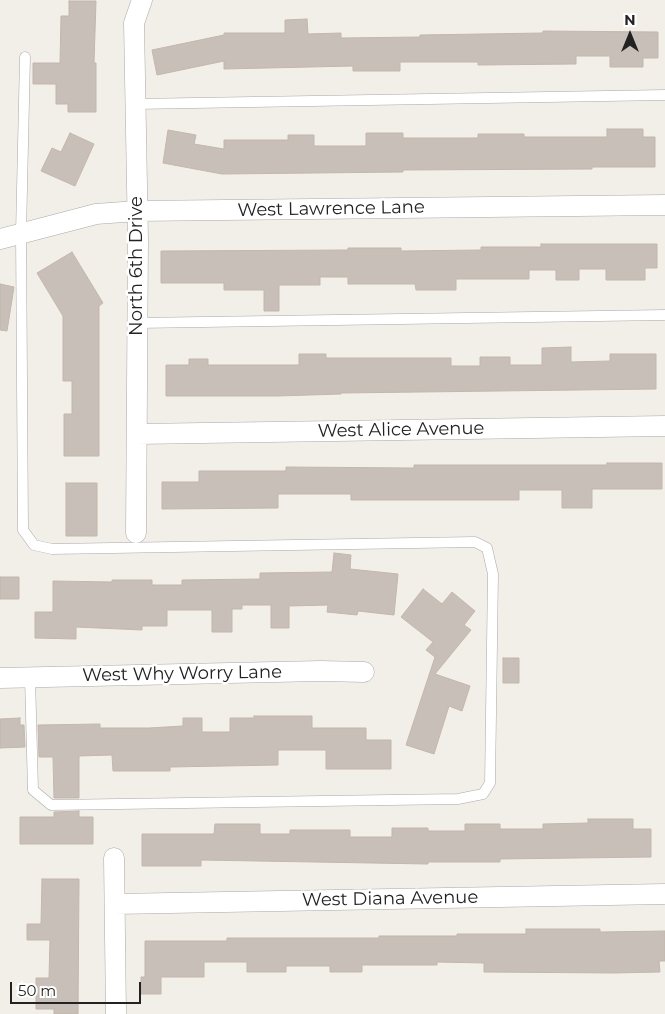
<!DOCTYPE html>
<style>
body{margin:0}
#map{position:relative;width:665px;height:1014px;overflow:hidden;background:#f2efe9;font-family:Montserrat,sans-serif}
canvas{display:block}
.north{position:absolute;left:605px;top:10px;width:50px;height:50px;-webkit-text-stroke:4px #fff;paint-order:stroke;rotate:0deg;font-size:14px;font-weight:700;line-height:20px;text-align:center;color:#222}
.north::after{content:'';display:block;margin:auto;width:18px;height:22px;background:#222;clip-path:polygon(50% 0,100% 100%,50% 72%,0 100%)}
.scale{position:absolute;left:10px;top:982px;width:131px;height:22px;box-sizing:border-box;border:2px solid #222;border-top:0;padding-left:6px;font-size:15px;line-height:18px;white-space:nowrap;color:#222;-webkit-text-stroke:4px #fff;paint-order:stroke}
</style>
<div id="map">
<canvas width="665" height="1014"></canvas>
<div class="north">N</div>
<div class="scale">50 m</div>
</div>
<script>
const ctx = document.querySelector('canvas').getContext('2d');
ctx.lineJoin = 'round';
function fillPath(path, color) { ctx.fillStyle = color; ctx.fill(path, 'evenodd'); }
const shape = rows => new Path2D(rows.map(r => 'M' + r).join(''));
function trace(path, color, width, dash) { ctx.strokeStyle = color; ctx.lineWidth = width; ctx.lineCap = dash ? 'butt' : 'round'; ctx.setLineDash(dash || []); ctx.stroke(path); }
function drawText(font, color, halo, rows, align = 'center') {
  ctx.font = font + ' Montserrat,sans-serif'; ctx.lineWidth = 5; ctx.setLineDash([]); ctx.textBaseline = 'middle'; ctx.strokeStyle = halo; ctx.fillStyle = color; for (const [text, x, y, turn = 0] of rows) {
    ctx.save(); ctx.translate(x, y); ctx.rotate((+turn || 0) * Math.PI / 180); ctx.textAlign = isNaN(turn) ? turn : align; if (halo) ctx.strokeText(text, 0, 0); ctx.fillText(text, 0, 0); ctx.restore();
  }
}
const building = shape([
 [69,1,96,1,94,63,96,63,96,112,68,112,68,104,56,104,56,84,33,84,33,63,60,63,61,16,69,16,69,1],
 [307,19,308,34,341,33,341,38,420,37,420,35,543,33,543,31,658,32,658,58,643,58,643,67,610,67,610,56,576,56,576,64,478,65,478,62,400,62,400,71,353,71,353,66,224,69,224,61,157,75,152,50,224,35,224,33,285,33,285,20,307,19],
 [607,129,643,129,643,137,655,137,655,167,592,167,592,169,403,170,403,172,222,174,163,163,168,130,196,135,194,144,224,149,224,140,288,140,288,135,314,135,314,146,366,146,366,133,403,133,403,138,478,138,478,134,524,134,524,137,607,137,607,129],
 [70,133,94,144,75,186,41,171,52,148,61,152,70,133],
 [541,244,657,244,657,268,645,268,645,280,606,280,606,269,579,269,579,280,556,280,556,270,529,270,529,279,456,279,456,290,416,290,415,284,348,284,348,277,320,277,320,285,279,285,279,311,264,311,264,290,224,290,224,283,161,283,161,251,348,250,348,248,401,248,401,251,481,250,481,247,541,247,541,244],
 [72,252,103,303,99,306,99,456,64,456,64,414,72,414,72,381,63,381,63,316,37,273,72,252],
 [0,284,14,287,7,331,0,330,0,284],
 [571,347,571,362,610,361,610,354,656,354,656,389,341,393,341,394,278,396,166,396,166,365,189,365,189,359,208,359,208,365,299,365,299,354,326,354,326,358,451,358,451,366,480,366,480,357,510,357,510,365,542,365,542,348,571,347],
 [607,463,662,463,662,489,592,489,592,508,562,508,562,490,519,490,519,500,351,500,351,494,278,494,278,508,162,509,162,482,199,482,199,471,286,471,286,467,414,468,414,465,607,465,607,463],
 [66,483,97,483,97,536,66,536,66,483],
 [334,553,351,555,350,569,398,574,394,615,358,611,357,615,327,612,328,605,289,606,289,628,271,628,271,605,242,605,242,609,232,609,232,632,212,632,212,610,167,610,167,626,142,626,142,630,76,627,76,639,35,638,35,612,53,612,53,581,112,582,112,580,152,580,152,585,182,585,182,580,260,579,260,573,332,572,334,553],
 [0,577,19,577,19,599,0,599,0,577],
 [423,589,442,604,452,592,475,611,464,625,471,630,435,674,470,686,462,711,449,706,434,754,406,745,435,657,426,650,433,642,401,617,423,589],
 [503,658,519,658,519,683,503,683,503,658],
 [254,716,312,716,312,728,366,728,366,740,391,740,391,769,326,769,326,750,278,750,278,765,170,767,170,771,113,771,112,755,79,756,79,798,54,798,53,757,39,757,38,725,100,724,100,728,149,728,183,726,183,718,202,718,202,732,230,732,230,718,254,718,254,716],
 [20,718,20,725,24,725,25,747,0,748,0,719,20,718],
 [79,811,79,817,93,817,93,844,20,844,20,817,54,817,54,812,79,811],
 [588,819,633,819,633,829,651,829,651,857,500,859,500,862,428,862,428,864,201,860,201,866,142,866,142,834,214,834,215,824,260,824,260,834,290,834,290,830,350,830,350,837,392,837,392,828,428,828,428,831,465,831,465,824,500,824,500,829,543,829,543,824,588,823,588,819],
 [42,879,79,879,78,1014,54,1014,54,1009,36,1009,36,978,49,978,50,940,27,940,27,924,41,924,42,879],
 [526,929,600,929,600,932,665,931,665,961,659,961,660,972,614,973,484,972,484,963,437,962,437,965,362,965,362,972,330,972,330,966,286,966,286,972,247,972,247,962,204,962,204,977,161,977,161,994,141,994,141,977,145,977,145,941,227,941,227,938,379,938,379,936,457,936,457,934,526,934,526,929]
]);
const lane = shape([
 [25,57,21,233,23,530,34,545,52,549,475,542,487,548,493,574,490,783,483,794,458,799,51,805,33,790,30,677],
 [135,104,665,95],
 [137,323,665,315]
]);
const street = shape([
 [0,239,96,214,137,211,665,205],
 [137,434,665,426],
 [136,533,138,240,134,23,142,0],
 [0,678,321,671,364,672],
 [114,858,116,1014],
 [115,904,665,894]
]);
const streetNames = [
 ["West Lawrence Lane",331,209,-1],
 ["North 6th Drive",137,266,-90],
 ["West Alice Avenue",401,430,-1],
 ["West Why Worry Lane",182,674,-1],
 ["West Diana Avenue",390,899,-1]
];
fillPath(building, '#c7bfb8');
trace(building, '#c4b6ab', 1);
trace(lane, '#a9a9a9', 11);
trace(street, '#a9a9a9', 21);
trace(lane, '#fff', 10);
trace(street, '#fff', 20);
drawText('18px', '#222', '#fff', streetNames);
</script>
